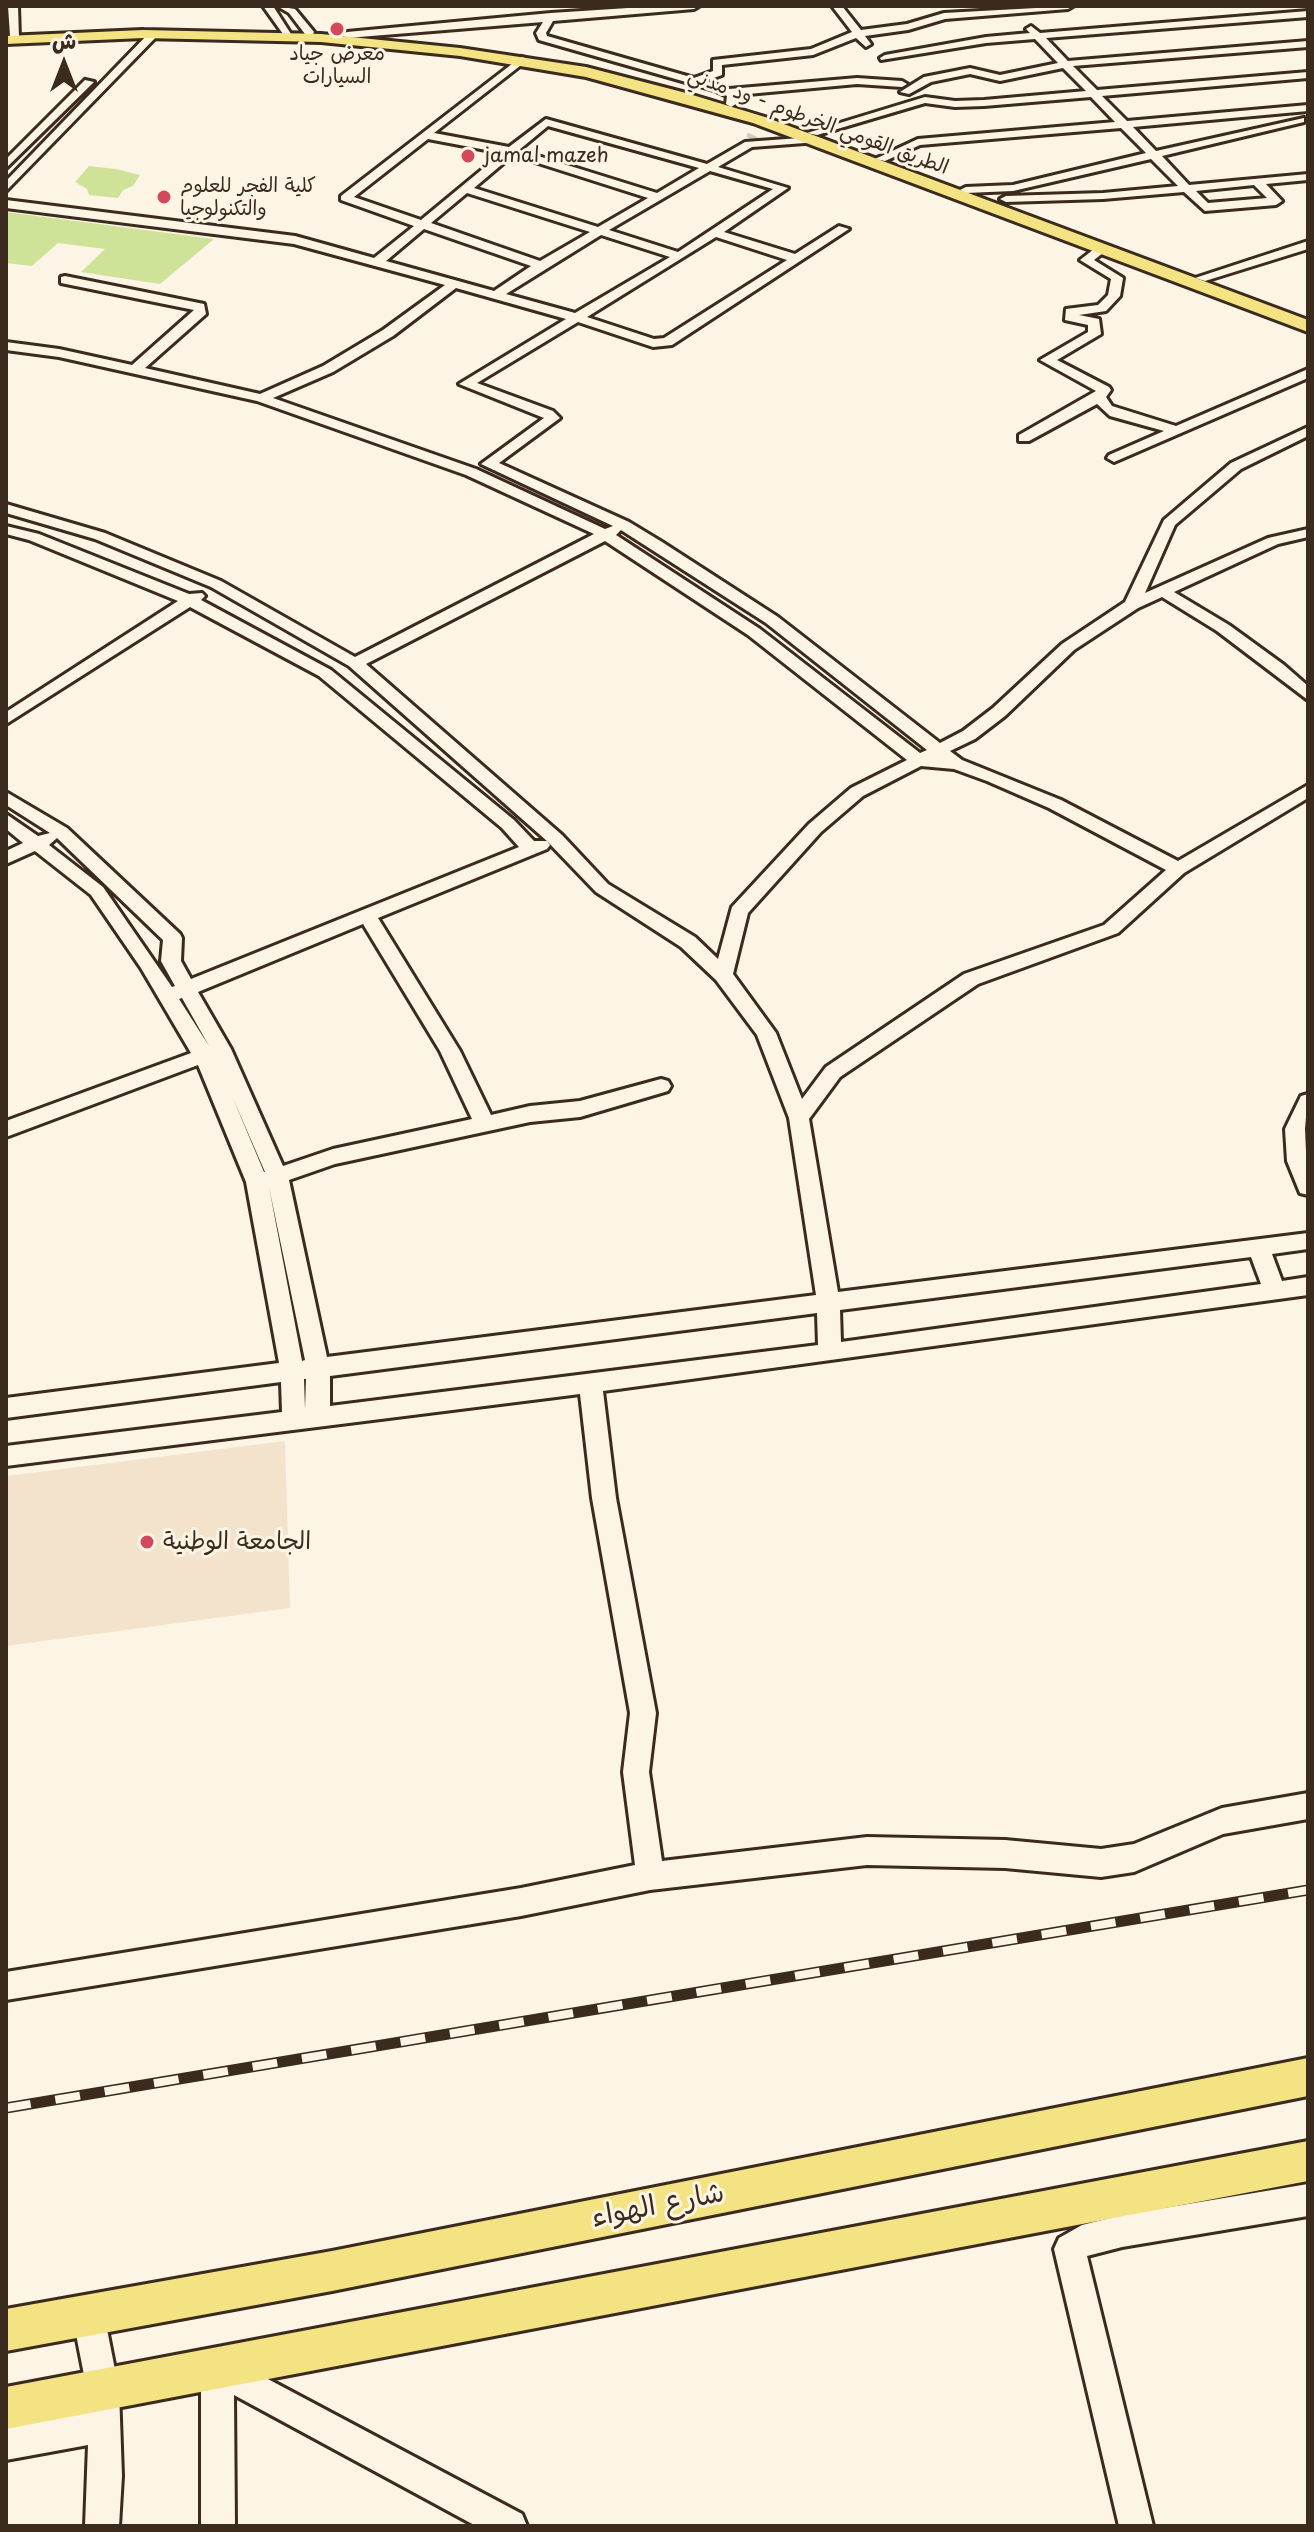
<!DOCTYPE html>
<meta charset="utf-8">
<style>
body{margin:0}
#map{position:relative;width:1314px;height:2532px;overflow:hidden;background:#fcf5e5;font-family:"Playpen Sans","Playpen Sans Arabic",sans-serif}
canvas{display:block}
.frame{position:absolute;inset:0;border:8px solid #3b2a1e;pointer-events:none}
.north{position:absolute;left:24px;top:24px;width:80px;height:80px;-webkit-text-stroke:6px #fcf5e5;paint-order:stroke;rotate:0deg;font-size:22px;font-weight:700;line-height:32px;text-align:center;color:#3b2a1e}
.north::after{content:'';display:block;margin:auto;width:28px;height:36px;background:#3b2a1e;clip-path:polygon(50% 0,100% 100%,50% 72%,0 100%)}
</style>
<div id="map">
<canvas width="1314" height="2532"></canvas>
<div class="frame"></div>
<div class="north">ش</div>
</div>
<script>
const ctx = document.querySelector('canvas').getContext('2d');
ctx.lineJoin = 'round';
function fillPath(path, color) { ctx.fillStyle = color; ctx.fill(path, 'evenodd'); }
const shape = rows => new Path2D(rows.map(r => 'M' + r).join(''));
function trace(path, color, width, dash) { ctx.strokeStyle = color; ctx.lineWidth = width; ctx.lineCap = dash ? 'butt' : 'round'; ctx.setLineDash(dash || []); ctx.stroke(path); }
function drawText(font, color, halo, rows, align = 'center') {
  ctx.font = font + ' "Playpen Sans","Playpen Sans Arabic",sans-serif'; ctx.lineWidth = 6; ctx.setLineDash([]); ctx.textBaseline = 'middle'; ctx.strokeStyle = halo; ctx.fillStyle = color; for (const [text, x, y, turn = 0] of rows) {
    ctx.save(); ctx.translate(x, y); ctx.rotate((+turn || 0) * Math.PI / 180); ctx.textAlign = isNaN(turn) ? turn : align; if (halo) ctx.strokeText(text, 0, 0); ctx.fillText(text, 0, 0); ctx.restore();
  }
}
const built = shape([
 [285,1441,290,1608,6,1646,6,1476]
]);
const green = shape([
 [89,166,116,169,140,175,133,186,123,190,118,198,89,195,87,189,75,182],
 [6,212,214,239,160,284,81,272,105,249,58,243,32,266,6,263]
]);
const minorTunnel = shape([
 [751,139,753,135]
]);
const minor = shape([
 [8,6,18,6,19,38,10,36,8,6],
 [263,6,273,6,291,34,283,34,263,6],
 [277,6,295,9,314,32,313,34,305,34,289,13,277,6],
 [659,6,699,6,694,9,553,21,546,33,547,36,694,78,713,71,713,60,811,49,852,32,832,6,842,6,861,30,907,24,944,13,1073,6,1068,9,945,19,908,30,865,36,871,44,866,47,856,38,813,55,722,65,722,75,705,81,729,89,857,78,902,81,907,84,902,87,857,84,737,95,736,104,731,107,726,104,727,96,714,90,539,40,536,33,543,22,347,38,342,35,347,32,551,13,659,6],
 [1308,11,1308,17,1046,38,1068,61,1308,41,1308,47,1073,66,1097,90,1308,72,1308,78,1102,96,1127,121,1308,105,1308,111,1133,127,1156,151,1304,118,1304,122,1162,156,1189,185,1308,174,1308,180,1266,184,1282,201,1276,205,1205,211,1184,192,1103,199,1006,202,1000,199,1006,196,1103,193,1178,186,1151,159,1013,191,966,193,960,190,966,187,1013,185,1146,153,1121,128,920,145,885,161,875,159,918,139,1115,122,1091,97,984,106,955,107,925,103,817,135,807,133,925,97,955,101,984,100,1086,91,1063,68,1000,81,970,74,931,82,909,94,900,92,924,77,970,68,1000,75,1058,63,1035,39,986,43,881,60,880,58,885,55,986,37,1030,33,1026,29,1031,26,1040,33,1308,11],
 [1254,185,1267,198,1208,203,1196,191,1254,185],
 [150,32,159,34,6,191,6,181,150,32],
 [521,57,525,58,525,62,434,133,509,147,546,119,707,164,745,142,814,137,818,138,818,142,752,147,718,167,788,188,724,232,795,254,839,226,849,229,672,345,653,347,578,322,477,383,553,411,560,418,499,463,629,522,662,542,778,617,940,743,963,731,993,708,1062,644,1125,602,1164,520,1231,463,1308,427,1308,436,1241,469,1175,525,1145,593,1268,538,1308,529,1308,537,1278,544,1174,592,1229,625,1284,665,1308,686,1308,700,1217,631,1162,597,1138,608,1074,650,1005,716,975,739,950,751,962,760,1061,800,1178,861,1308,785,1308,798,1184,873,1118,933,978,984,840,1077,809,1119,838,1292,1308,1233,1308,1249,1272,1254,1282,1281,1308,1277,1308,1295,603,1391,616,1498,656,1713,649,1772,662,1861,867,1837,1005,1840,1101,1849,1134,1844,1222,1808,1308,1793,1308,1819,1223,1834,1134,1872,1101,1877,1005,1868,867,1865,650,1890,521,1916,6,2000,6,1972,521,1888,635,1865,623,1772,630,1713,592,1498,580,1394,6,1466,6,1446,282,1412,281,1382,6,1418,6,1398,279,1363,246,1182,198,1065,6,1137,6,1121,191,1053,141,968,91,895,35,851,6,864,6,851,23,843,6,829,6,814,38,836,50,833,6,805,6,792,67,828,180,934,182,938,181,961,191,979,519,847,502,828,319,676,190,607,6,724,6,712,178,601,29,540,6,534,6,526,39,534,189,594,202,593,205,596,201,600,331,670,514,820,534,841,547,841,349,666,211,587,95,539,6,513,6,504,105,533,221,581,355,657,594,534,466,475,257,401,59,357,6,350,6,342,59,349,132,365,194,310,61,283,61,277,65,276,204,304,206,314,145,368,260,394,323,366,383,330,445,285,294,244,6,208,6,200,295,236,374,258,414,226,341,200,341,196,521,57],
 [548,126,699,168,657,193,519,150,548,126],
 [428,139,502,153,421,220,354,197,428,139],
 [513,155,648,198,598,227,474,188,513,155],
 [710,171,773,189,678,252,609,230,710,171],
 [467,193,590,232,540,261,431,223,467,193],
 [424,229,531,266,494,291,386,261,424,229],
 [601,235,670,257,575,313,506,294,601,235],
 [716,237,787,260,664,338,654,339,587,317,716,237],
 [456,288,566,319,459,384,544,418,481,464,613,526,605,529,476,469,273,398,333,372,393,336,456,288],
 [621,530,766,623,927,750,920,753,760,629,616,535,621,530],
 [605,541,748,635,907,760,851,788,809,824,732,907,718,959,695,937,608,884,562,835,366,664,605,541],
 [921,766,954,769,987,781,1049,808,1166,870,1104,925,964,974,826,1067,802,1099,776,1033,733,974,748,913,821,832,863,796,921,766],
 [57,838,163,940,161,961,175,986,172,987,103,887,49,845,57,838],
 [547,841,596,892,681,947,716,980,757,1035,789,1118,816,1295,327,1357,289,1180,335,1164,530,1122,580,1117,668,1091,671,1086,668,1081,661,1079,580,1101,530,1106,491,1115,460,1051,378,918,547,849,550,845,547,841],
 [363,924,440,1051,472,1119,333,1149,283,1166,231,1049,198,992,363,924],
 [182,998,209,1046,179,999,182,998],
 [232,1096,265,1172,264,1172,232,1096],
 [269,1187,305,1360,302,1361,269,1187],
 [1251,1257,1261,1284,841,1342,840,1310,1251,1257],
 [817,1313,818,1345,330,1406,330,1376,817,1313],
 [304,1379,306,1379,305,1409,304,1379],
 [85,80,94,82,6,168,6,159,85,80],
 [1308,241,1308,249,1205,281,1195,278,1308,241],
 [1098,246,1108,249,1094,260,1123,278,1120,296,1106,311,1079,315,1099,319,1101,334,1057,360,1109,387,1111,390,1106,397,1112,406,1176,426,1308,369,1308,378,1114,462,1107,458,1109,455,1164,431,1110,416,1097,404,1029,441,1019,441,1019,435,1096,391,1040,360,1088,332,1088,325,1065,320,1066,309,1098,305,1108,295,1111,279,1080,260,1098,246],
 [1308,1094,1305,1129,1308,1195,1300,1193,1287,1161,1285,1129,1301,1096,1308,1094],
 [1308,2184,1308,2216,1122,2247,1087,2256,1153,2526,1119,2526,1054,2249,1059,2238,1082,2225,1122,2215,1308,2184],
 [88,2298,99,2303,104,2314,119,2390,122,2476,119,2526,85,2526,88,2445,6,2460,6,2426,87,2412,87,2390,72,2314,77,2303,88,2298],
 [217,2352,522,2514,527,2526,476,2526,234,2395,235,2526,201,2526,201,2368,205,2356,217,2352]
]);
const major = shape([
 [1308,2058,1308,2096,332,2291,6,2351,6,2309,332,2251,1308,2058],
 [1308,2141,1308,2181,6,2429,6,2387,1308,2141]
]);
const highway = shape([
 [143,30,321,34,460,48,586,67,686,93,765,117,1308,320,1308,332,753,123,586,77,460,56,321,42,143,38,6,44,6,36,143,30]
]);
const rail = shape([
 [6,2108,1308,1890]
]);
const markers = [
 [337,29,8,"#d1495b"],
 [468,156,8,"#d1495b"],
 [164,197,8,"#d1495b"],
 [147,1542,8,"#d1495b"]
];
const farPoinames = [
 ["معرض جياد",337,54,"center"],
 ["السيارات",337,77,"center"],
 ["jamal mazeh",484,156],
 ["كلية الفجر للعلوم",180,186],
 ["والتكنولوجيا",180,209]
];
const farStreetnames = [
 ["الطريق القومي الخرطوم - ود مدني",818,122,20]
];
const poiNames = [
 ["الجامعة الوطنية",163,1542]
];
const nearStreetnames = [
 ["شارع الهواء",658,2206,-11]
];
fillPath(built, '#f4e3cc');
fillPath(green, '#cfe398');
trace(minorTunnel, '#d5ccbd', 11, [11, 6]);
trace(minor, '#3b2a1e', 6);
trace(major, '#3b2a1e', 6);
trace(highway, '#3b2a1e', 6);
fillPath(minor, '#fcf5e5');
fillPath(major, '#f4e382');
fillPath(highway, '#f4e382');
trace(rail, '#3b2a1e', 11);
trace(rail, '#fcf5e5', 8, [25]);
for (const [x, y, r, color] of markers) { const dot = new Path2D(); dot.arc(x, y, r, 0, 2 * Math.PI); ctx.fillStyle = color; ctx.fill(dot); trace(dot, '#fcf5e5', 3); }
drawText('20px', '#3b2a1e', '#fcf5e5', farPoinames, 'left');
drawText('20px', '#3b2a1e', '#fcf5e5', farStreetnames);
drawText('24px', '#3b2a1e', '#fcf5e5', poiNames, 'left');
drawText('28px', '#3b2a1e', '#fcf5e5', nearStreetnames);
</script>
